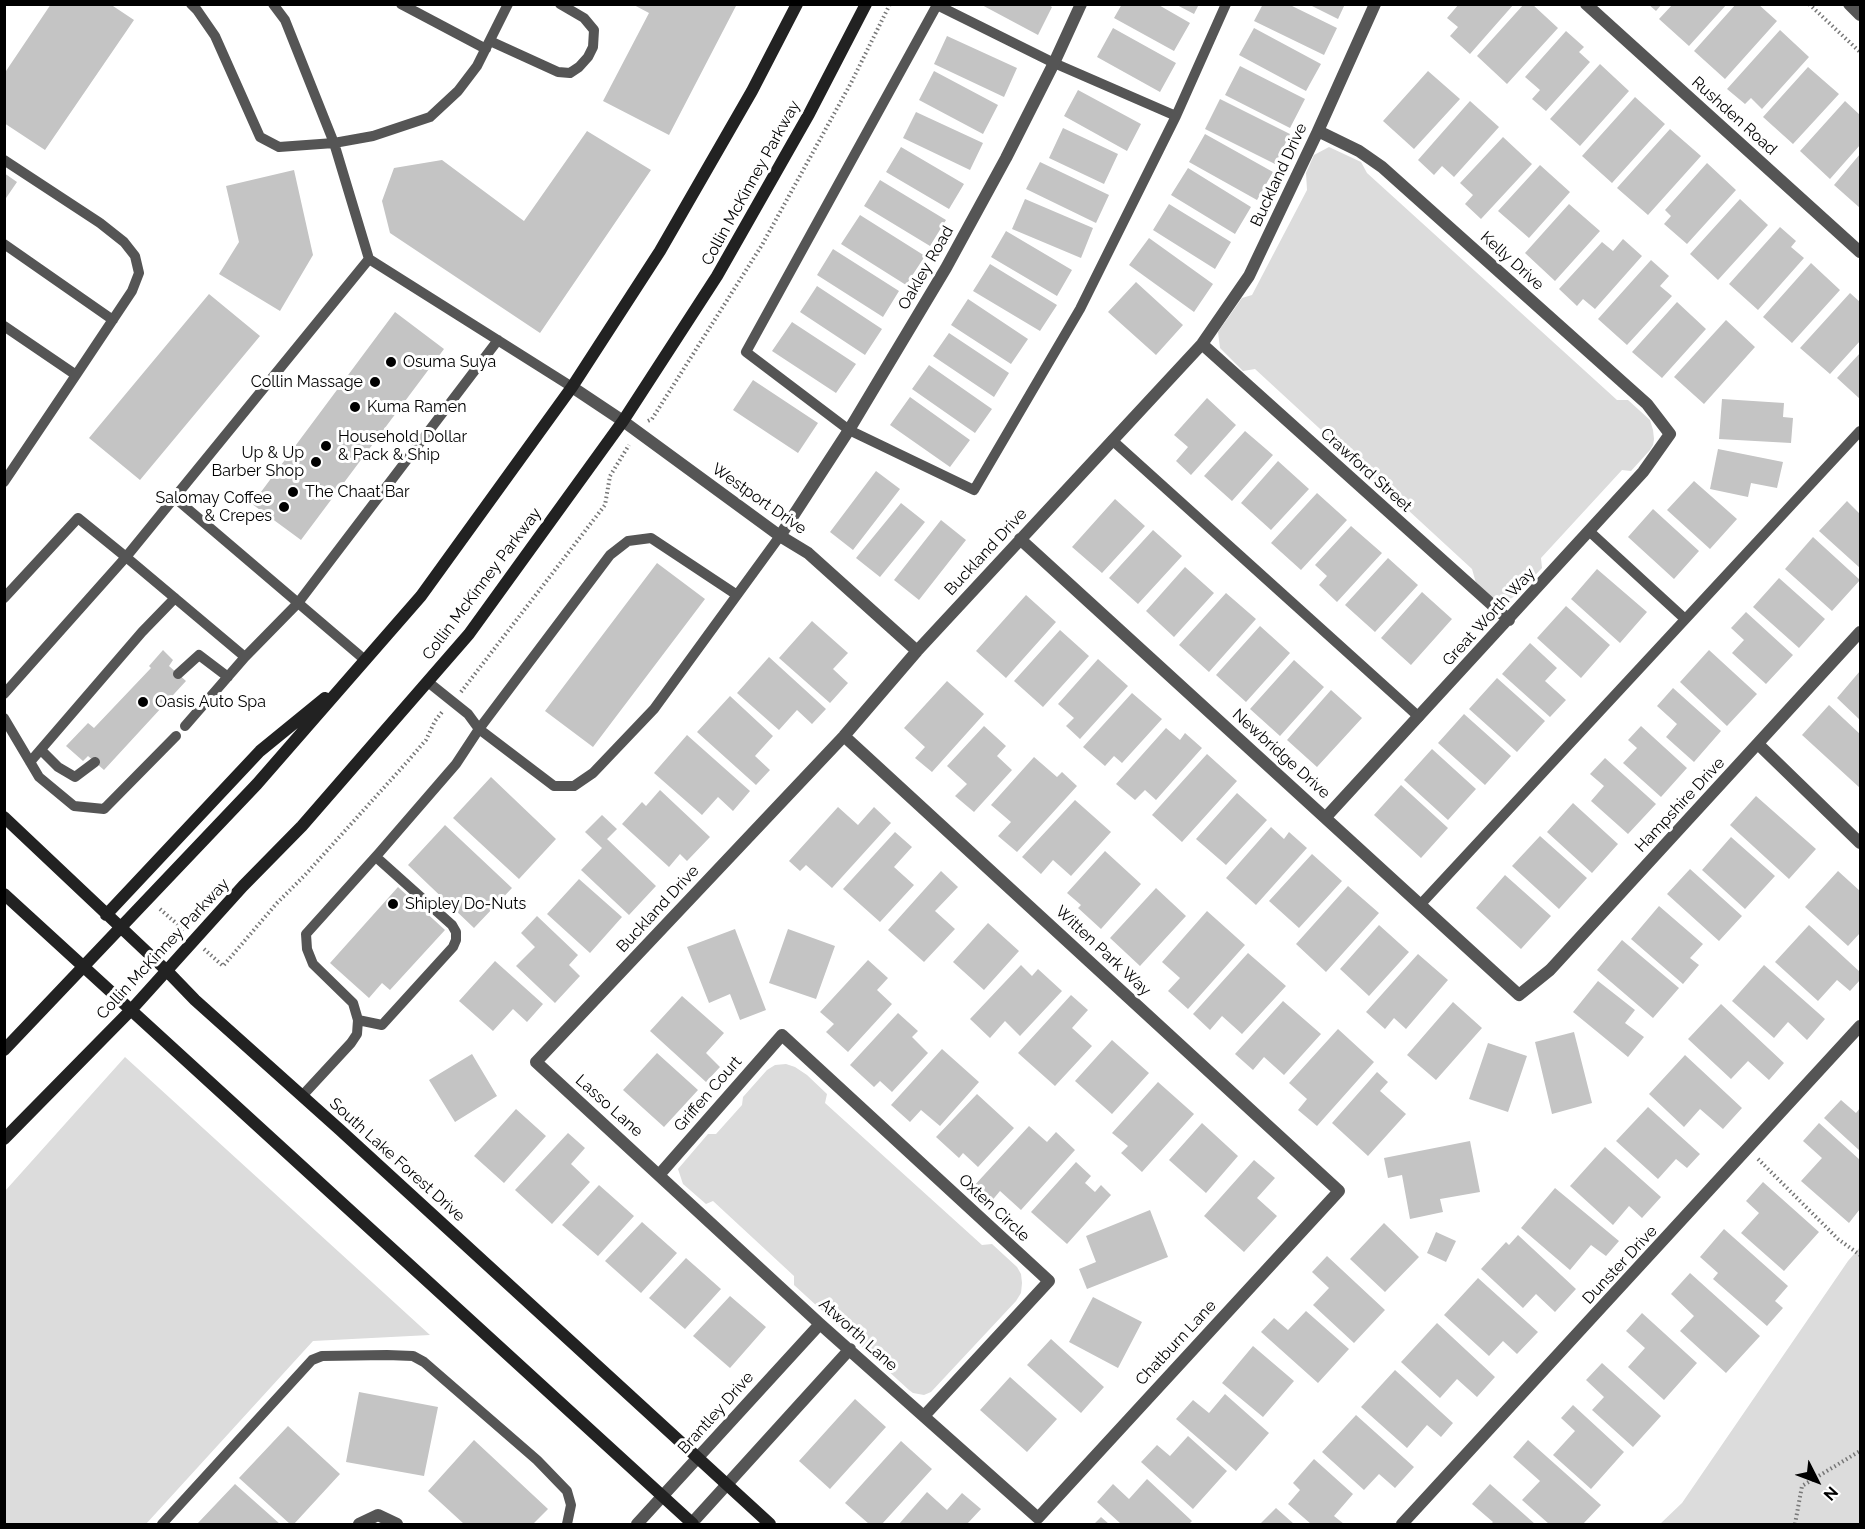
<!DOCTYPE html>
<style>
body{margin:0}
#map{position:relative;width:1865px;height:1529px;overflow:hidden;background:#fff;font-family:Raleway,sans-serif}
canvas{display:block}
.frame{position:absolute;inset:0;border:6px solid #000;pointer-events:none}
.north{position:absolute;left:1787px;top:1451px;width:60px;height:60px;-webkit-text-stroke:4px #fff;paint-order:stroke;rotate:132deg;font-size:16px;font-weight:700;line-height:24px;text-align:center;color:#000}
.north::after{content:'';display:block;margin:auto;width:21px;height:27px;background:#000;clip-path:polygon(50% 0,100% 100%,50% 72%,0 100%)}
</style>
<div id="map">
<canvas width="1865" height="1529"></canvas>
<div class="frame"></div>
<div class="north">N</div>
</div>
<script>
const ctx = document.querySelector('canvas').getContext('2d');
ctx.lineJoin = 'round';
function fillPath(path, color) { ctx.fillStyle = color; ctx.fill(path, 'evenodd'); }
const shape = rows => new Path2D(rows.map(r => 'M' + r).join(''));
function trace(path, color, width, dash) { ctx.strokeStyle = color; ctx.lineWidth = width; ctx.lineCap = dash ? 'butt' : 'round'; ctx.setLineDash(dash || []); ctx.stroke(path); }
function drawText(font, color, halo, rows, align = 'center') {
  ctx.font = font + ' Raleway,sans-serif'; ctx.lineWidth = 6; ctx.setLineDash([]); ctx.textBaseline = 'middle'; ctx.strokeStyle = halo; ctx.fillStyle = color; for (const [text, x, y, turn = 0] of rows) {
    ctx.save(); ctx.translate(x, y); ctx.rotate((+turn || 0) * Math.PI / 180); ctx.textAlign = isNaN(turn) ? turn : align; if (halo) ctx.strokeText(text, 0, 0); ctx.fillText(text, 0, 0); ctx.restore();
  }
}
const green = shape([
 [1329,147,1361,162,1367,173,1617,400,1628,400,1650,420,1653,430,1654,439,1653,445,1650,450,1631,471,1622,470,1541,558,1542,568,1515,596,1507,601,1498,601,1492,598,1476,583,1472,569,1255,369,1243,371,1220,348,1218,332,1242,298,1252,295,1307,190,1306,173,1314,155],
 [125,1057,430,1335,313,1341,146,1524,5,1524,5,1191],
 [786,1064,795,1067,807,1075,827,1094,825,1103,982,1245,992,1244,1017,1267,1021,1274,1022,1283,1021,1293,1016,1301,931,1392,924,1395,913,1393,909,1390,794,1285,794,1276,713,1201,706,1204,683,1184,678,1169,708,1134,716,1134,742,1105,743,1097,767,1070,775,1065],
 [1860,1247,1860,1524,1660,1524,1682,1503,1848,1261]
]);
const building = shape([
 [51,4,110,4,134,20,45,150,4,123,4,74],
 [632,4,737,4,669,135,603,101,649,13],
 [980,4,1047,4,1052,7,1038,35],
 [1122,4,1157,4,1190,23,1174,51,1114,18],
 [1175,4,1199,4,1194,14],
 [1263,4,1288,4,1337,28,1324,55,1254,21],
 [1308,4,1345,4,1338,19],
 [1459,4,1514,4,1470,54,1450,36,1458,27,1447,18],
 [1524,4,1532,4,1558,28,1507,84,1477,56],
 [1648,4,1662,4,1656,11],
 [1673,4,1727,4,1689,46,1659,19],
 [1736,4,1758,4,1777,21,1725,79,1694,51],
 [1113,28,1176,63,1160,92,1097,57],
 [1254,28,1321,64,1306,91,1239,55],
 [1780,30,1809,57,1762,109,1751,98,1745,104,1727,89],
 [1566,31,1584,47,1579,52,1590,62,1546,111,1532,99,1540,90,1525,77],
 [947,36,1017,68,1004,97,934,64],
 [1600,64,1629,91,1580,146,1550,119],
 [1240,66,1305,99,1290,128,1225,95],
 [1808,67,1839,94,1793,144,1763,117],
 [934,71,998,105,983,134,919,100],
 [1428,71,1460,99,1414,149,1383,121],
 [1078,90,1141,124,1127,151,1064,116],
 [1635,97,1665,124,1612,183,1582,156],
 [1220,99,1290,134,1275,164,1205,129],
 [1470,101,1499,127,1454,177,1442,166,1434,175,1418,160],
 [1845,101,1860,115,1860,145,1830,179,1800,151],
 [916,112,983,143,970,170,903,138],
 [1063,128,1118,154,1104,184,1049,158],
 [1670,129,1701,156,1648,215,1617,188],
 [587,131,651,170,540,333,390,233,382,201,394,168,442,160,524,221],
 [1205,134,1273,172,1257,200,1189,162],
 [1503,137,1532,164,1481,219,1465,204,1473,195,1460,183],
 [901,147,964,184,949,209,886,172],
 [1860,154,1860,208,1834,185],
 [1040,162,1109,195,1096,223,1026,189],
 [1707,163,1736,190,1687,244,1664,224,1671,216,1665,210],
 [1540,165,1570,192,1529,238,1498,211],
 [1188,168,1251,207,1235,234,1171,195],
 [294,170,313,255,280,311,219,274,239,242,226,186],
 [4,173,17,182,4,201],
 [880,180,946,220,930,246,864,206],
 [1025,199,1093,228,1081,258,1012,229],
 [1740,199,1768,225,1718,280,1690,254],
 [1169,204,1231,242,1215,269,1153,230],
 [1569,204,1600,231,1555,281,1525,253],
 [860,215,925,256,906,285,841,244],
 [1780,227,1796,241,1791,247,1804,258,1758,310,1729,284],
 [1006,231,1072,270,1057,296,991,257],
 [1149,238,1213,284,1194,312,1129,265],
 [1623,239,1642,256,1595,309,1583,299,1577,306,1559,289,1602,242,1613,251],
 [833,249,899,291,883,317,817,275],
 [1651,260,1669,276,1660,286,1672,296,1627,345,1598,319],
 [1811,263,1840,290,1792,343,1763,317],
 [990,264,1057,305,1040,331,973,291],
 [1136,282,1183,325,1156,355,1108,312],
 [817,286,882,329,865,355,800,312],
 [1850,293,1860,302,1860,341,1830,374,1800,348],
 [209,294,260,336,140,480,89,438],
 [968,299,1028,339,1011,364,951,325],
 [1677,302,1706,329,1662,378,1632,352],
 [395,312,444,349,301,540,252,504],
 [1726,320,1755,347,1704,404,1674,377],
 [792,322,856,364,836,393,772,351],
 [949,333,1009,373,994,397,933,356],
 [1860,353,1860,399,1837,378],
 [929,365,992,409,975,433,912,389],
 [753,380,818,423,798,453,733,410],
 [910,397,970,440,950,467,890,425],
 [1207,398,1236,425,1191,475,1176,461,1188,447,1174,435],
 [1722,399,1784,403,1783,417,1793,418,1791,443,1719,439],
 [1245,431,1273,455,1232,501,1204,476],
 [1718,449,1783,462,1777,488,1751,483,1748,497,1710,489],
 [1278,461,1309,489,1271,530,1241,503],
 [876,471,900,489,853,550,830,532],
 [1694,481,1737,519,1710,549,1667,510],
 [1317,493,1347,520,1301,570,1271,543],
 [1115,499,1145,526,1102,573,1072,547],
 [1847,501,1860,514,1860,568,1819,531],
 [901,503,925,522,880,577,856,558],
 [1653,509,1699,551,1674,579,1628,537],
 [941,520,966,540,919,600,894,580],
 [1351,526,1382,553,1337,602,1319,585,1327,576,1315,565],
 [1153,530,1182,556,1138,604,1109,578],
 [1813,537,1860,580,1832,611,1785,569],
 [1388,558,1418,585,1375,632,1345,605],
 [657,563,705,599,593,747,545,711],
 [1185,567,1214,593,1174,637,1146,611],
 [1597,569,1647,612,1620,643,1571,599],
 [1779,578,1825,619,1799,648,1753,607],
 [1422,592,1452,619,1411,665,1381,638],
 [1226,593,1256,619,1209,672,1179,645],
 [1026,595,1056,622,1006,678,976,651],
 [1566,606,1610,645,1581,678,1537,638],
 [1746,612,1793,655,1766,684,1732,653,1744,640,1731,628],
 [812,621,848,653,833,669,848,683,830,703,779,658],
 [1260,626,1290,653,1246,702,1216,675],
 [1060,630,1089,656,1043,707,1014,681],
 [1530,643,1557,668,1545,681,1566,700,1550,717,1502,674],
 [163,650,173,660,169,666,186,681,104,770,88,756,83,761,66,746,88,723,94,728,151,668,149,666],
 [1709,650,1757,694,1727,726,1680,682],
 [769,657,826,709,812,724,797,710,779,730,737,693],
 [1098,659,1128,686,1080,739,1066,726,1074,718,1058,704],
 [1294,660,1324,687,1280,736,1250,709],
 [1860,671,1860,720,1837,698],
 [1497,678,1545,721,1517,752,1469,709],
 [947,681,984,714,932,772,915,758,925,747,904,728],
 [1673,688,1721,731,1694,762,1666,737,1677,724,1657,706],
 [1331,690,1362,718,1317,767,1287,740],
 [1132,693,1162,719,1122,763,1114,756,1105,766,1083,747],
 [730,696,773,736,755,756,770,770,756,785,697,732],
 [1829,705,1860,734,1860,788,1802,735],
 [1464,714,1511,756,1485,785,1438,743],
 [984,726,1006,746,997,756,1012,770,974,812,955,796,967,784,947,766],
 [1641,726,1687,768,1661,797,1623,763,1637,748,1628,740],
 [1166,728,1180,740,1185,733,1202,748,1156,800,1145,790,1135,800,1116,784],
 [687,735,750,791,733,811,718,797,702,815,654,773],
 [1432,749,1476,789,1448,820,1404,780],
 [1207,754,1237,781,1182,842,1152,815],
 [1034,757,1057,777,1062,772,1077,786,1017,852,998,836,1011,822,991,805],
 [1605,758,1656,804,1628,834,1591,801,1604,786,1590,774],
 [491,777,556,839,519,879,453,818],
 [1401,785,1448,828,1421,858,1374,815],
 [660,790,710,837,687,861,680,854,669,867,622,824,642,802,646,806],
 [1237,793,1267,820,1226,865,1196,839],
 [1756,796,1816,849,1789,879,1730,825],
 [1075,800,1111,832,1071,876,1053,860,1041,874,1022,857],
 [1573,803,1618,844,1592,873,1547,832],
 [838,807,858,825,874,807,891,823,832,888,806,865,800,871,789,861],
 [602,815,617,829,607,839,656,886,629,915,581,870,602,848,585,832],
 [445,825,512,888,474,928,408,865],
 [1271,827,1284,839,1289,832,1307,848,1256,905,1226,878],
 [895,832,912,847,894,867,914,885,880,922,843,889],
 [1540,836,1587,878,1559,909,1512,866],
 [1731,837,1775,876,1745,909,1702,870],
 [1105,851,1141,884,1101,929,1078,908,1081,905,1067,893],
 [1312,854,1342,881,1299,928,1269,901],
 [1690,869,1742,916,1719,941,1667,894],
 [941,871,958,887,935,911,955,929,924,962,888,930],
 [1838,871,1860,891,1860,933,1848,946,1805,907],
 [1505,875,1551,916,1521,949,1476,908],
 [579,879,622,917,590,953,547,914],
 [1348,886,1379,913,1326,972,1296,944],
 [398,887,445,930,390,990,382,983,369,998,330,963],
 [1156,888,1186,916,1140,966,1110,938],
 [1659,906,1703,944,1690,958,1699,965,1683,984,1631,939],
 [1207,911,1245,945,1188,1009,1168,991,1180,978,1162,962],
 [537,916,578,955,569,965,580,976,555,1003,516,966,535,947,521,933],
 [988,923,1019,951,984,990,953,962],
 [1379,925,1409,952,1369,996,1340,969],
 [1809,925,1860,972,1860,980,1850,991,1837,980,1818,1001,1775,962],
 [735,929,766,1010,740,1020,730,994,709,1003,687,947],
 [788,929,835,946,816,999,769,983],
 [1622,940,1679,988,1653,1018,1597,970],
 [1248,953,1286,986,1242,1034,1222,1016,1210,1030,1193,1014],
 [1418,954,1448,980,1406,1029,1394,1018,1385,1029,1366,1012],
 [868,960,888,978,877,990,892,1004,848,1052,826,1032,834,1024,820,1012],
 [495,961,543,1004,527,1022,513,1009,493,1031,459,1001],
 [1021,965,1032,976,1038,969,1062,991,1020,1036,1005,1021,990,1038,970,1019],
 [1764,965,1825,1019,1807,1040,1788,1022,1774,1038,1732,1001],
 [1598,981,1635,1010,1625,1023,1644,1037,1628,1057,1573,1012],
 [1071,995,1088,1010,1072,1028,1092,1046,1055,1086,1018,1053],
 [682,996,724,1033,706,1053,720,1067,706,1082,650,1031],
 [1283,1001,1321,1034,1284,1075,1264,1057,1253,1070,1235,1054],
 [1453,1002,1482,1028,1436,1080,1407,1055],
 [1721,1004,1784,1063,1769,1080,1748,1061,1731,1079,1688,1039],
 [898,1013,918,1031,912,1037,928,1053,892,1092,880,1081,874,1087,850,1065],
 [1338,1029,1374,1062,1317,1126,1298,1110,1307,1099,1289,1083],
 [1574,1032,1592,1103,1552,1114,1535,1042],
 [1112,1040,1149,1073,1112,1114,1075,1081],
 [1488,1043,1527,1056,1508,1112,1469,1099],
 [942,1049,979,1082,940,1126,921,1110,910,1122,891,1105],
 [657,1053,698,1090,664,1127,623,1090],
 [472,1054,497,1096,455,1122,429,1080],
 [1685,1055,1742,1108,1723,1129,1700,1109,1684,1127,1649,1094],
 [1377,1072,1388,1082,1380,1091,1406,1114,1368,1156,1332,1123],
 [1158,1082,1194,1114,1142,1172,1121,1153,1128,1146,1112,1133],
 [977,1094,1014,1128,978,1167,963,1153,959,1158,936,1137],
 [1841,1100,1856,1113,1860,1108,1860,1151,1824,1118],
 [1648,1107,1700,1154,1687,1168,1676,1159,1658,1179,1616,1141],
 [516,1109,546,1136,504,1183,474,1156],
 [1202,1123,1238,1156,1206,1193,1169,1160],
 [1819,1123,1860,1160,1860,1209,1849,1223,1801,1181,1822,1158,1803,1141],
 [1029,1126,1047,1142,1056,1132,1075,1150,1021,1210,1000,1191,990,1203,973,1187],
 [568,1133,585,1148,571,1164,590,1182,552,1224,515,1190],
 [1470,1141,1480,1192,1440,1199,1443,1212,1410,1219,1402,1175,1388,1178,1384,1158],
 [1605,1147,1661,1197,1642,1218,1629,1206,1613,1225,1570,1186],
 [1254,1160,1275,1178,1257,1198,1277,1216,1244,1252,1204,1216],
 [1076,1162,1091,1176,1085,1183,1095,1192,1101,1185,1111,1195,1067,1244,1031,1212],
 [1763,1182,1819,1232,1784,1271,1741,1233,1759,1213,1746,1201],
 [599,1185,634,1216,598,1256,562,1225],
 [1555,1188,1619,1241,1606,1256,1591,1245,1570,1270,1521,1228],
 [1150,1210,1168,1257,1087,1289,1079,1269,1096,1262,1086,1236],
 [642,1222,677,1253,641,1293,605,1261],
 [1384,1223,1419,1257,1385,1292,1350,1259],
 [1724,1229,1788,1286,1775,1301,1783,1308,1767,1326,1713,1279,1718,1273,1700,1257],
 [1436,1232,1456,1241,1446,1262,1427,1253],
 [1518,1235,1576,1289,1555,1312,1536,1294,1523,1308,1481,1269,1506,1242,1509,1245],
 [1327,1256,1385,1310,1354,1343,1313,1305,1329,1288,1312,1272],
 [686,1258,721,1289,685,1329,649,1298],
 [1690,1273,1760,1336,1726,1373,1680,1331,1694,1316,1671,1294],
 [1478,1278,1538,1332,1517,1354,1503,1341,1489,1356,1444,1315],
 [730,1296,766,1327,730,1368,693,1336],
 [1093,1297,1142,1322,1118,1368,1069,1342],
 [1306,1311,1349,1349,1318,1383,1261,1332,1274,1318,1288,1330],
 [1642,1313,1697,1363,1664,1400,1628,1367,1645,1348,1626,1331],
 [1437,1323,1495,1377,1477,1397,1457,1379,1440,1398,1401,1362],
 [1051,1339,1104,1387,1081,1413,1027,1365],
 [1253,1346,1294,1381,1263,1417,1222,1383],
 [1602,1363,1661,1416,1633,1447,1592,1410,1604,1397,1586,1380],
 [1395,1370,1453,1423,1441,1437,1427,1425,1407,1448,1361,1407],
 [1010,1377,1057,1419,1027,1452,980,1410],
 [359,1392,438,1407,424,1476,346,1462],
 [1225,1394,1269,1433,1236,1471,1176,1419,1193,1400,1209,1413],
 [855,1399,886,1427,830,1489,799,1461],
 [1573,1405,1624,1452,1591,1489,1553,1455,1575,1431,1561,1418],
 [1356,1415,1414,1467,1395,1488,1379,1474,1364,1490,1322,1452],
 [288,1426,340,1474,294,1524,290,1524,239,1478],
 [1188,1436,1227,1471,1193,1509,1141,1462,1157,1445,1170,1456],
 [474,1440,548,1509,533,1524,464,1524,428,1491],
 [1528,1440,1601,1505,1583,1524,1549,1524,1522,1500,1540,1481,1513,1457],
 [901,1441,932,1469,882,1524,869,1524,845,1503],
 [1314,1459,1353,1494,1334,1516,1344,1524,1311,1524,1288,1504,1300,1490,1293,1483],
 [1147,1479,1192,1521,1189,1524,1121,1524,1097,1502,1113,1484,1129,1499],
 [235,1484,280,1524,197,1524],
 [1490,1484,1535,1524,1491,1524,1493,1522,1472,1504],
 [927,1492,947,1510,962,1493,981,1509,967,1524,899,1524],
 [1276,1508,1294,1524,1260,1524],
 [1101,1517,1109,1524,1094,1524]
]);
const path = shape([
 [1809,4,1860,52],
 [648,421,652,419,762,245,851,83,890,4],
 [461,692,605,505,610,476,629,445],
 [160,909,184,930],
 [204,949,223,966,277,903,305,875,407,762,426,740,435,721,442,712],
 [1758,1159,1838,1239,1860,1255],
 [1795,1524,1802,1486,1860,1451]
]);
const lane = shape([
 [191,4,197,10,215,36,260,137,279,147,334,143,285,20,273,4],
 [401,4,486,49],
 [508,4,477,66,458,91,430,117,373,136,334,143,369,259,572,387],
 [490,41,558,72,570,73,579,67,588,57,593,47,594,30,584,18,560,4],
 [1176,116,1054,63,937,5,746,352,849,430,974,490,1080,309,1176,116,1226,4],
 [4,160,100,223,124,242,135,256,139,273,132,291,76,375],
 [4,244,113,320],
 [4,326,76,375,4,482],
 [1112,440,1419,717],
 [175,498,365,660],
 [1589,531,1685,619],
 [737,595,651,538,628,541,610,555,479,729,554,786,574,786,593,773,654,709,737,595,780,536],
 [4,598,78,518,126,557,369,259],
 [178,674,199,655,228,677],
 [4,694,126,557,245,657,298,603,498,340],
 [4,718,39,777,74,806,104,809,176,736],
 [185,726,245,657],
 [41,750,58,767,75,777,95,762],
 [30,762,142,632,175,598],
 [1420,905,1860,431],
 [358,1020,382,1025,453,947,456,940,456,932,452,925,376,857],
 [302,1096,351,1043,357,1034,358,1020,353,1003,313,964,307,949,306,934,379,853,456,764,479,729,468,714,428,682],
 [162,1524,312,1360,322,1356,387,1355,413,1356,424,1362,537,1460,567,1491,571,1505,567,1524]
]);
const street = shape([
 [1586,4,1860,252],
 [1849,4,1860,15],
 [1318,131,1359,151,1382,167,1647,404,1670,434,1643,472,1326,817],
 [1202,344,1509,620],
 [572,387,623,421,780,536,808,553,917,651],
 [780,536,849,430,946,268,1006,158,1054,63,1081,4],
 [1020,539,1519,995,1550,970,1860,632],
 [844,736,1339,1191,1038,1518,820,1324,536,1062,844,736,917,651,1202,344,1249,276,1318,131,1375,4],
 [1758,744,1860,843],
 [659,1175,782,1035,1049,1281,924,1416],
 [359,1524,378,1515,397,1524],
 [637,1524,820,1324],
 [691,1524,850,1349],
 [1402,1524,1860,1026]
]);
const secondary = shape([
 [4,817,167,971,195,1000,339,1129,770,1524],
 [4,894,693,1524],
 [106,915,260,751,325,698],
 [4,1050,257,784,421,596,572,387,660,251,752,91,797,4],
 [4,1139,132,1009,243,886,302,826,469,634,623,421,717,276,809,114,866,4]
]);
const markers = [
 [391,362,6,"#000"],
 [375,382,6,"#000"],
 [355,407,6,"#000"],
 [326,446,6,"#000"],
 [316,462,6,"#000"],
 [293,492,6,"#000"],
 [284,507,6,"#000"],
 [143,702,6,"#000"],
 [393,904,6,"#000"]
];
const streetNames = [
 ["Rushden Road",1734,116,42],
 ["Buckland Drive",1279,175,-65],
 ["Collin McKinney Parkway",751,183,-61],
 ["Kelly Drive",1512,261,42],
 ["Oakley Road",926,268,-60],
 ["Crawford Street",1366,470,42],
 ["Westport Drive",759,499,35],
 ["Buckland Drive",986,552,-47],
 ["Collin McKinney Parkway",482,584,-53],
 ["Great Worth Way",1489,617,-47],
 ["Newbridge Drive",1281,754,42],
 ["Hampshire Drive",1680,805,-47],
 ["Buckland Drive",658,909,-47],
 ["Collin McKinney Parkway",163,949,-47],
 ["Witten Park Way",1103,951,43],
 ["Griffen Court",708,1094,-49],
 ["Lasso Lane",609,1106,42],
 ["South Lake Forest Drive",397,1160,42],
 ["Oxten Circle",994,1208,43],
 ["Dunster Drive",1620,1265,-47],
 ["Atworth Lane",858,1335,42],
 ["Chatburn Lane",1176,1343,-47],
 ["Brantley Drive",716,1413,-48]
];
const poiNames = [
 ["Osuma Suya",403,362],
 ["Collin Massage",363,382,"right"],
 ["Kuma Ramen",367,407],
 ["Household Dollar",338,437],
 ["& Pack & Ship",338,455],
 ["Up & Up",304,453,"right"],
 ["Barber Shop",304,471,"right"],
 ["The Chaat Bar",305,492],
 ["Salomay Coffee",272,498,"right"],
 ["& Crepes",272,516,"right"],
 ["Oasis Auto Spa",155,702],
 ["Shipley Do-Nuts",405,904]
];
fillPath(green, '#dcdcdc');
fillPath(building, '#c4c4c4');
trace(path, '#777', 4, [1.5, 3]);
trace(lane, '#555', 10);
trace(street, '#555', 12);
trace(secondary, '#222', 12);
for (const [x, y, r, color] of markers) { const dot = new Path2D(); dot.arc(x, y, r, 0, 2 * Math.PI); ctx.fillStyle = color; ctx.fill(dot); trace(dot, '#fff', 2); }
drawText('16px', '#000', '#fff', streetNames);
drawText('16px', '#000', '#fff', poiNames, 'left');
</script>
